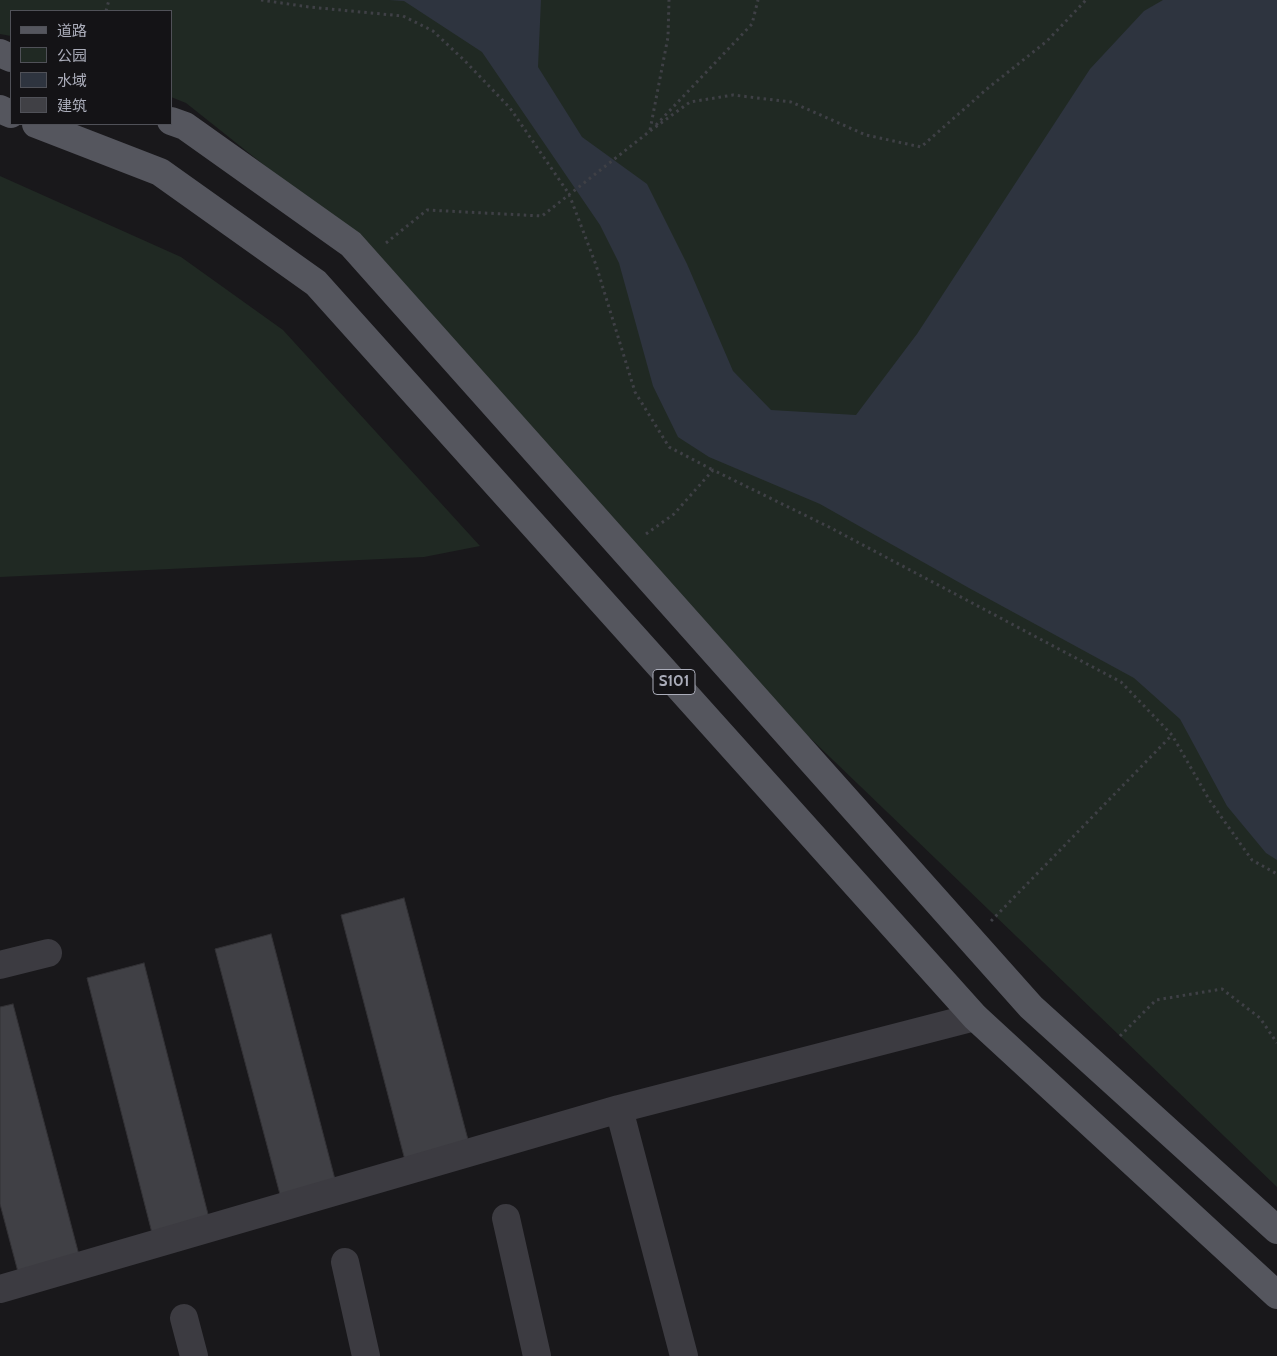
<!DOCTYPE html>
<meta charset="utf-8">
<style>
body{margin:0}
#map{position:relative;width:1277px;height:1356px;overflow:hidden;background:#19181b;font-family:Cabin,"Noto Sans SC",sans-serif}
canvas{display:block}
.legend{position:absolute;left:10px;top:10px;width:162px;height:115px;box-sizing:border-box;background:#141316;border:1px solid #505158;margin:0;padding:6px 9px;list-style:none;font-size:15px;color:#abadba}
.legend li{display:flex;align-items:center;gap:10px;height:25px}
.legend b{width:25px;border:1px solid #505158}
</style>
<div id="map">
<canvas width="1277" height="1356"></canvas>
<ul class="legend">
<li><b style="height:6px;background:#55565e"></b>道路</li>
<li><b style="height:14px;background:#202923"></b>公园</li>
<li><b style="height:14px;background:#2e343f"></b>水域</li>
<li><b style="height:14px;background:#404045"></b>建筑</li>
</ul>
</div>
<script>
const ctx = document.querySelector('canvas').getContext('2d');
ctx.lineJoin = 'round';
function fillPath(path, color) { ctx.fillStyle = color; ctx.fill(path, 'evenodd'); }
const shape = rows => new Path2D(rows.map(r => 'M' + r).join(''));
function trace(path, color, width, dash) { ctx.strokeStyle = color; ctx.lineWidth = width; ctx.lineCap = dash ? 'butt' : 'round'; ctx.setLineDash(dash || []); ctx.stroke(path); }
function drawText(font, color, halo, rows, align = 'center') {
  ctx.font = font + ' Cabin,sans-serif'; ctx.lineWidth = 4; ctx.setLineDash([]); ctx.textBaseline = 'middle'; ctx.strokeStyle = halo; ctx.fillStyle = color; for (const [text, x, y, turn = 0] of rows) {
    ctx.save(); ctx.translate(x, y); ctx.rotate((+turn || 0) * Math.PI / 180); ctx.textAlign = isNaN(turn) ? turn : align; if (halo) ctx.strokeText(text, 0, 0); ctx.fillText(text, 0, 0); ctx.restore();
  }
}
const green = shape([
 [0,0,1277,0,1277,1187,729,660,367,247,186,103,171,97,171,11,11,11,11,36,0,34],
 [0,176,181,257,283,330,480,546,424,557,0,577]
]);
const water = shape([
 [389,0,541,0,538,67,582,137,647,184,687,264,733,371,771,410,856,415,917,334,1090,69,1144,11,1163,0,1277,0,1277,860,1266,853,1227,806,1180,719,1134,678,969,588,820,504,709,457,678,437,653,386,619,263,600,225,482,52,404,1]
]);
const building = shape([
 [404,898,471,1151,407,1168,341,915,404,898],
 [271,934,337,1187,282,1202,215,949,271,934],
 [144,963,210,1222,153,1237,87,978,144,963],
 [13,1004,79,1255,18,1272,0,1204,0,1007,13,1004]
]);
const path = shape([
 [261,0,309,7,403,16,433,31,465,61,510,108,569,194,596,265,635,392,669,447,713,470],
 [106,11,109,0],
 [656,125,752,24,758,0],
 [650,130,668,37,669,0],
 [386,243,427,210,542,216,650,131,690,102,733,95,791,102,866,135,921,147,988,88,1047,41,1086,0],
 [646,534,674,514,713,470,829,527,1121,682,1172,735,1210,801,1252,860,1277,874],
 [991,921,1172,735],
 [1120,1036,1156,1000,1222,989,1260,1018,1277,1043]
]);
const minor = shape([
 [0,965,48,953],
 [619,1109,684,1356],
 [506,1218,537,1356],
 [345,1262,366,1356],
 [0,1289,619,1109,975,1017],
 [184,1318,194,1356]
]);
const primary = shape([
 [0,53,11,58],
 [0,109,11,114],
 [171,121,185,126,351,244,1031,1007,1277,1230],
 [36,124,160,172,316,283,975,1017,1277,1295]
]);
const shields = [
 [674,682,42]
];
const shieldNames = [
 ["S101",674,682]
];
fillPath(green, '#202923');
fillPath(water, '#2e343f');
fillPath(building, '#404045');
trace(building, '#333236', 1);
trace(path, '#3f4046', 3, [2.5, 4]);
trace(minor, '#3c3b41', 28);
trace(primary, '#55565e', 28);
for (const [x, y, w] of shields) { const box = new Path2D(); box.roundRect(x - w / 2, y - 12.5, w, 25, 4); ctx.fillStyle = '#141316'; ctx.fill(box); trace(box, '#abadba', 1); }
drawText('bold 15px', '#abadba', null, shieldNames);
</script>
